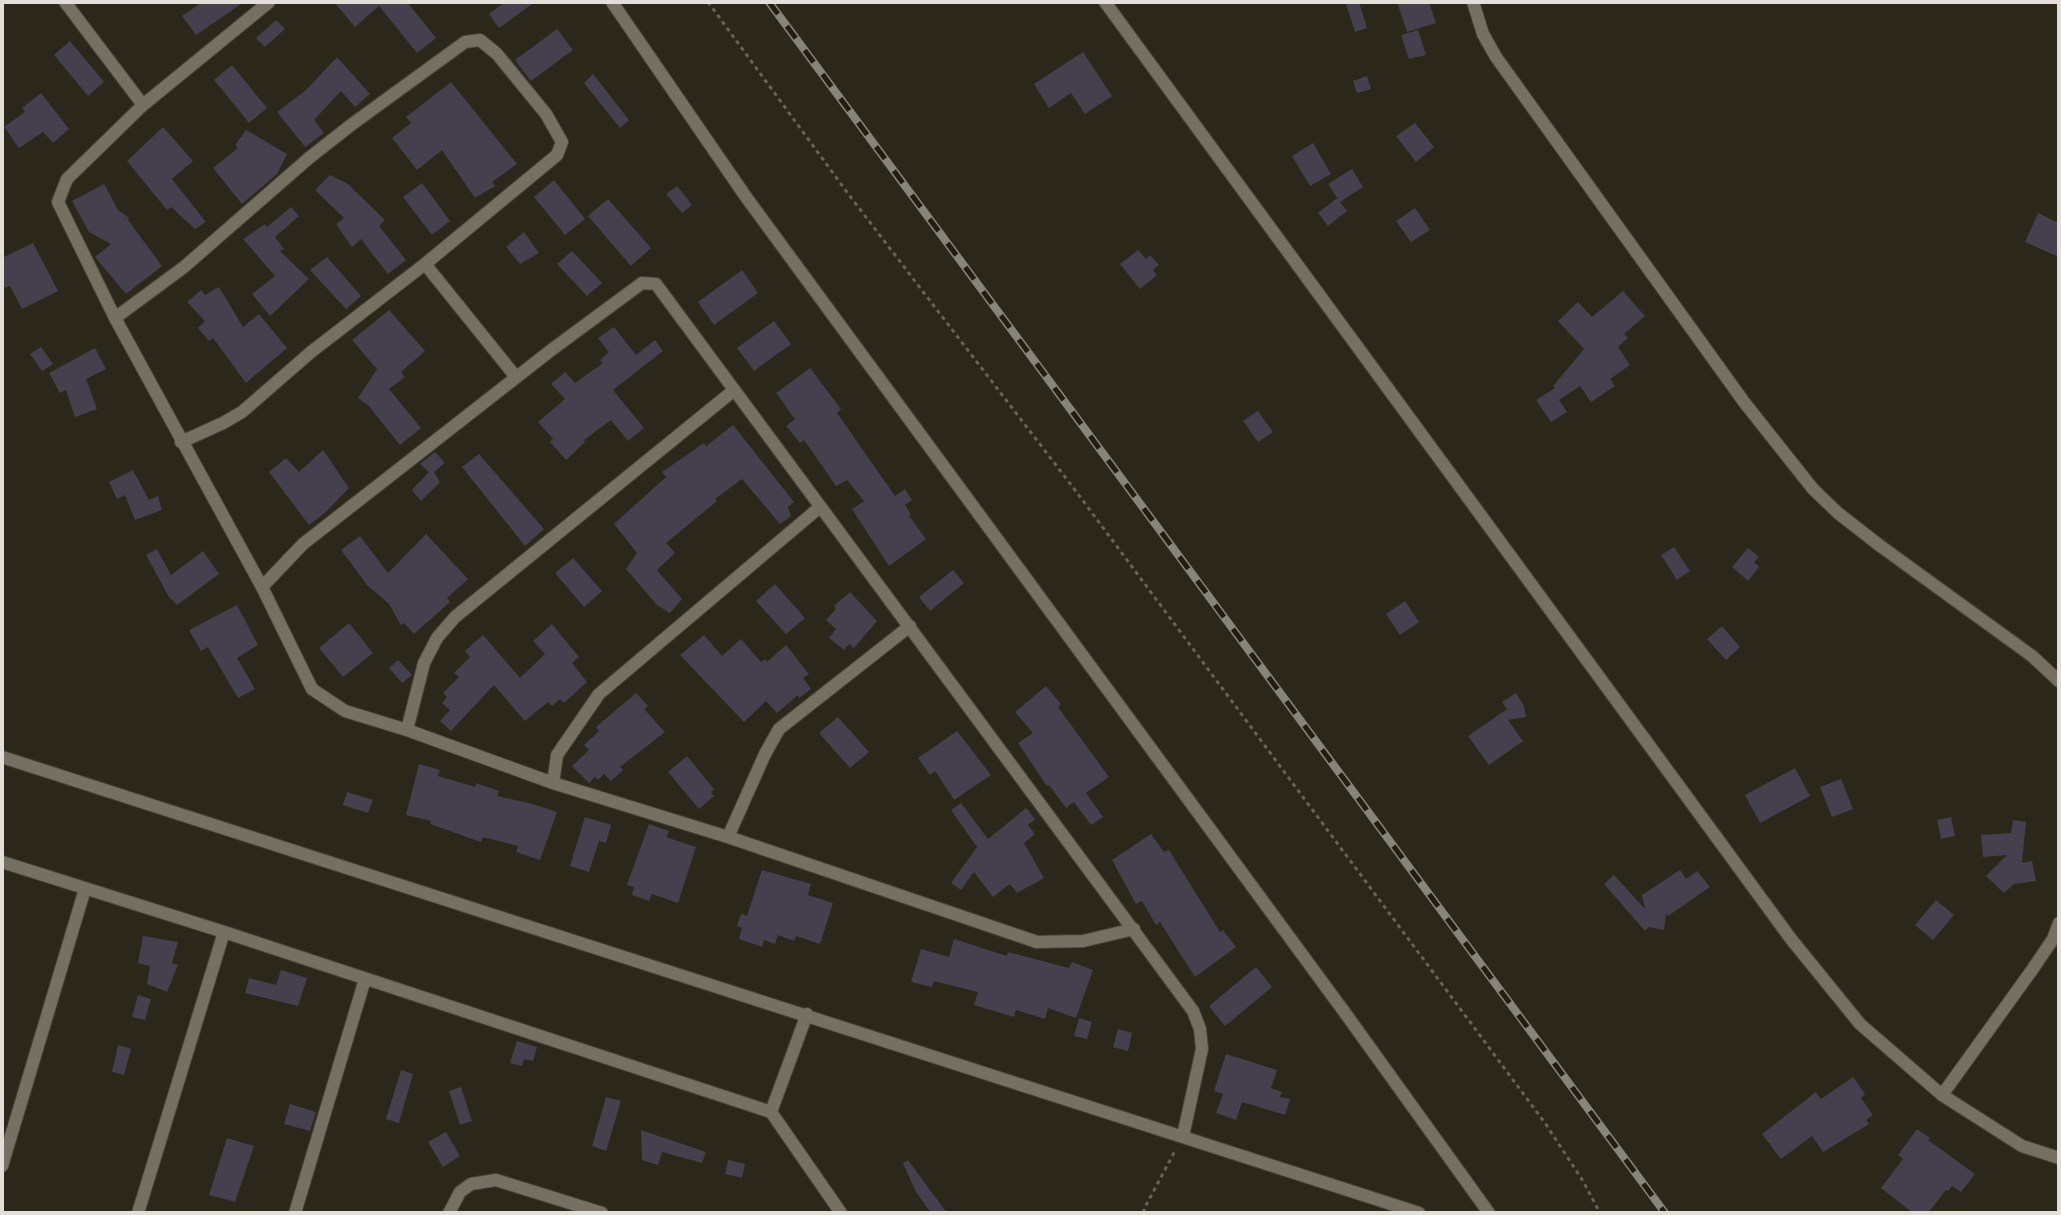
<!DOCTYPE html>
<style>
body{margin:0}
#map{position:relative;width:2061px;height:1215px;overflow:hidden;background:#2b271b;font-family:Figtree,sans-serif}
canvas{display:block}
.frame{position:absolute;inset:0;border:4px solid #e1dfd7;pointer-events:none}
</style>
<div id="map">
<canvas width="2061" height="1215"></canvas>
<div class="frame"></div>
</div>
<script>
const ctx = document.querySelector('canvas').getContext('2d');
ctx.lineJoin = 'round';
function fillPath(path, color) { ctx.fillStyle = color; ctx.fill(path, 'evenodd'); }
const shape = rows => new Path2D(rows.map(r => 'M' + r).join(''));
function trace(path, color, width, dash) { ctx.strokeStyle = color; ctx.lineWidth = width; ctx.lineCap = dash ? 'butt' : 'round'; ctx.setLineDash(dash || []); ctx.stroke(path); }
const building = shape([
 [202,2,244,2,196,35,182,16],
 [334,2,407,2,436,38,417,53,379,6,355,27],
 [505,2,535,2,499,28,489,14],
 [1359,2,1367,28,1355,32,1346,4],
 [1397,2,1429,2,1436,23,1407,32],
 [276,20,285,29,265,47,256,38],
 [557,29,573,50,531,81,515,60],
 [1418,30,1426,55,1409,59,1401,35],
 [70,41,104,82,88,96,54,55],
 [1083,52,1112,96,1085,114,1071,93,1049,108,1034,84],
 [337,57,370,94,355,107,341,91,314,120,324,133,305,147,277,112,306,90],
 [232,65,267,108,249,123,214,80],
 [593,74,629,120,620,128,584,83],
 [1367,76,1371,89,1357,93,1353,81],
 [451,82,517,164,492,182,495,186,475,198,442,150,417,170,392,138,411,123,406,117],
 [41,93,69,129,53,143,43,132,19,148,4,127,25,112,22,108],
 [1415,123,1434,147,1416,162,1396,136],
 [163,127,193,161,172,179,206,222,195,229,171,207,167,210,127,161],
 [246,130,287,154,277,174,242,204,213,168,238,148,235,145],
 [1313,143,1331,174,1310,186,1292,156],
 [1352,169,1363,187,1340,202,1328,184],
 [330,175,348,184,385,220,379,226,406,260,388,274,361,239,352,247,336,224,344,218,315,190],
 [554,180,585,219,565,235,534,197],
 [422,183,450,221,432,235,403,197],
 [104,184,118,210,129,218,128,220,162,266,126,294,95,257,111,244,89,232,72,201],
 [677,186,692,205,682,213,666,194],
 [1337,198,1347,211,1328,226,1318,213],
 [608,199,651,248,631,266,588,216],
 [291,207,299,216,275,237,284,249,280,251,309,279,270,316,252,294,275,276,243,239,265,224,267,227],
 [1415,208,1430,230,1411,242,1396,221],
 [2038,213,2059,223,2059,257,2025,242],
 [524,232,539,253,520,264,506,247],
 [33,243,58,291,22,309,10,286,5,288,2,281,2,258],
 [1138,250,1146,259,1150,255,1159,265,1153,270,1157,275,1140,289,1120,264],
 [572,251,602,283,587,296,557,264],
 [327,257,361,296,346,309,310,270],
 [742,270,758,293,714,325,698,302],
 [219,287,243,327,259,314,287,348,246,383,213,338,209,341,198,328,205,321,187,302,201,290,205,295],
 [1623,291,1645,316,1624,334,1628,338,1618,347,1630,365,1610,379,1615,386,1591,402,1580,386,1559,400,1567,412,1551,422,1536,400,1555,388,1553,386,1584,349,1558,321,1578,302,1592,317],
 [389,310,425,351,401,372,405,377,389,389,421,428,400,445,368,405,358,398,377,369,352,340],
 [774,321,791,344,754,371,737,348],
 [614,327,636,355,655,340,663,351,613,390,644,428,628,441,611,420,584,440,585,442,566,460,550,442,553,439,538,422,565,399,551,384,565,372,575,383,603,363,600,360,609,352,598,338],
 [41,347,53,364,42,371,30,354],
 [95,348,106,369,86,379,97,409,75,417,66,390,60,393,49,373],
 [810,368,841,409,837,413,895,496,905,489,912,500,905,505,911,514,909,516,926,539,889,566,852,509,864,501,847,480,836,486,804,440,800,443,786,426,795,419,776,393],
 [1258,411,1273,432,1258,442,1243,421],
 [733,425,794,502,788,507,791,516,780,524,742,479,715,499,717,501,666,543,675,553,657,570,682,599,670,613,657,605,626,569,637,553,614,524,666,477,662,472,704,443,706,446],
 [323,450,349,488,327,511,309,525,269,472,286,458,299,472],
 [435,452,445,463,434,472,440,482,421,501,412,490,429,472,420,464],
 [479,454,544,529,525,546,462,467],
 [133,470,149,500,158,496,162,510,135,520,125,495,117,499,109,482],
 [426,534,468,579,447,598,450,602,414,634,404,623,401,625,389,604,367,585,341,550,360,536,388,573],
 [1674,547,1690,571,1677,580,1661,555],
 [1748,548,1759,557,1754,562,1759,567,1748,581,1732,567],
 [157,549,171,575,203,551,219,574,177,605,169,597,146,555],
 [573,558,602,591,584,607,555,573],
 [953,570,964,583,930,611,919,597],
 [775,584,805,618,786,634,756,601],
 [850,592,877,621,854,648,849,644,844,650,829,638,836,629,826,620,836,609,834,606],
 [1405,601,1419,622,1400,635,1386,614],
 [237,605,258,645,237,658,255,689,238,698,208,647,201,651,189,630],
 [349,623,373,653,343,677,319,648],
 [552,624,579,657,572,663,587,682,564,703,560,699,552,706,548,702,525,721,494,685,451,731,440,721,450,710,442,703,447,697,443,693,459,677,454,673,470,657,465,651,483,635,520,678,545,654,533,641],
 [1722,626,1740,647,1726,660,1707,639],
 [704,635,722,656,741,639,761,662,765,659,767,662,786,645,809,674,803,678,811,689,799,698,798,695,777,713,766,701,744,722,680,655],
 [398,660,412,675,402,683,389,668],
 [1046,686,1061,704,1058,707,1109,777,1086,793,1103,817,1091,825,1074,802,1066,808,1049,785,1047,786,1018,743,1033,733,1015,712],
 [636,693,648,706,644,709,665,732,620,767,623,770,611,781,604,774,598,780,595,777,589,783,572,766,589,750,584,745,599,731,596,727],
 [1516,693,1524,706,1526,717,1508,720,1523,741,1489,765,1468,736,1507,709,1502,702],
 [838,717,869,752,850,768,819,733],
 [957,731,991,775,954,800,935,771,930,775,918,758],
 [687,756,714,789,711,792,714,796,699,809,668,772],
 [419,764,440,770,438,776,475,787,476,783,499,791,497,796,533,804,557,812,540,860,516,852,518,846,483,837,481,842,430,824,431,821,406,815],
 [1795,768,1810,796,1760,823,1745,795],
 [1841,779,1853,809,1832,817,1820,787],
 [347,792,373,800,368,813,343,805],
 [961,803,988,839,1026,808,1035,819,1028,825,1035,834,1024,843,1044,878,1017,893,1010,884,993,897,974,872,961,890,951,883,977,847,951,810],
 [585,817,611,825,606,843,599,841,589,872,570,866],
 [1951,817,1955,836,1941,839,1937,820],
 [2013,820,2026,822,2022,863,2032,861,2036,881,2014,884,2004,893,1986,876,2007,855,1983,857,1981,835,2011,833],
 [649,824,669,831,666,837,696,847,678,903,652,894,649,901,632,895,634,887,627,885],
 [1151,834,1164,852,1169,850,1220,932,1223,930,1236,947,1195,977,1160,922,1156,925,1142,901,1136,904,1112,860],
 [762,870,811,884,808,895,833,903,820,944,796,936,794,941,778,935,775,944,764,940,762,947,739,939,742,928,737,926,741,914,747,916],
 [1680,870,1686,879,1697,871,1710,887,1668,916,1666,914,1664,930,1649,927,1645,931,1604,884,1614,875,1645,909,1642,895],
 [1936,900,1954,915,1933,940,1915,925],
 [143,936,178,942,172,963,178,965,167,992,147,984,150,966,138,963],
 [954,939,1007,956,1008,952,1069,968,1072,962,1093,970,1076,1018,1048,1008,1045,1019,1016,1010,1014,1017,974,1005,978,992,934,981,932,987,911,982,921,949,949,957],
 [1256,967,1272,987,1225,1026,1209,1006],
 [281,970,307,978,298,1006,245,993,249,978,276,985],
 [138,995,151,999,145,1020,132,1017],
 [1079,1018,1092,1022,1087,1039,1074,1036],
 [1118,1029,1132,1033,1128,1051,1113,1047],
 [517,1041,537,1047,533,1061,524,1059,522,1066,510,1063],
 [118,1045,131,1049,124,1075,112,1072],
 [1226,1054,1277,1070,1271,1088,1282,1092,1280,1097,1290,1099,1285,1115,1242,1102,1236,1120,1216,1113,1223,1094,1214,1091],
 [401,1070,413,1074,399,1123,386,1119],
 [1853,1077,1865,1094,1861,1098,1873,1115,1866,1120,1869,1124,1823,1152,1812,1136,1781,1159,1762,1134,1816,1092,1821,1099],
 [461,1087,472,1121,460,1125,449,1091],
 [606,1097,621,1101,606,1151,592,1146],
 [290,1104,316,1112,310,1131,284,1124],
 [1917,1129,1930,1138,1928,1140,1975,1174,1961,1192,1952,1186,1948,1191,1946,1190,1928,1213,1913,1213,1881,1188,1903,1159,1898,1155],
 [641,1130,706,1152,702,1163,662,1152,658,1165,642,1160],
 [446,1132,460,1156,443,1167,428,1142],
 [227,1138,254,1146,235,1202,209,1195],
 [728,1160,745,1164,742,1178,725,1174],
 [908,1160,947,1213,931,1213,916,1192,903,1163]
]);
const path = shape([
 [708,2,849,195,1075,490,1545,1123,1583,1181,1600,1213],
 [1144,1213,1144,1209,1176,1149]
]);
const street = shape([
 [65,2,143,105],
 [269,2,143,105,67,179,58,202,115,318,262,587,312,689,345,711,407,730,553,783,728,837,1037,942,1083,941,1134,929],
 [612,2,746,197,1348,1017,1489,1213],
 [1105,2,1791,939,1860,1024,1942,1095,2022,1146,2059,1158],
 [1473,2,1483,34,1496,57,1744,402,1813,489,1838,513,1879,545,2032,656,2059,681],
 [115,318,184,267,309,158,351,125,465,42,480,40,497,54,546,114,562,142,557,155,425,264],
 [181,442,223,423,242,412,311,352,425,264,516,377],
 [262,587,303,544,550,351,642,283,656,284,1193,1011,1200,1029,1202,1049,1183,1136],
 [407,730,424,663,437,638,455,617,733,391],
 [2,757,1419,1213],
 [553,783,557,755,599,694,820,507],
 [728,837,765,754,779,729,910,626],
 [2,862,224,932,771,1112,841,1213],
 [1942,1095,2032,970,2053,939,2059,923],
 [771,1112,807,1014],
 [2,1166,85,889],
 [138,1213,224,932],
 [295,1213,365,979],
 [449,1213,460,1192,471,1184,496,1180,602,1213]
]);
const rail = shape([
 [769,2,1665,1213]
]);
fillPath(building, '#44404d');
trace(street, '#49453c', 14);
trace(path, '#666358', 3, [4, 4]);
trace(street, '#757062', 12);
trace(rail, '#87847a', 8);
trace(rail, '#211d11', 5, [15]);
</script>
